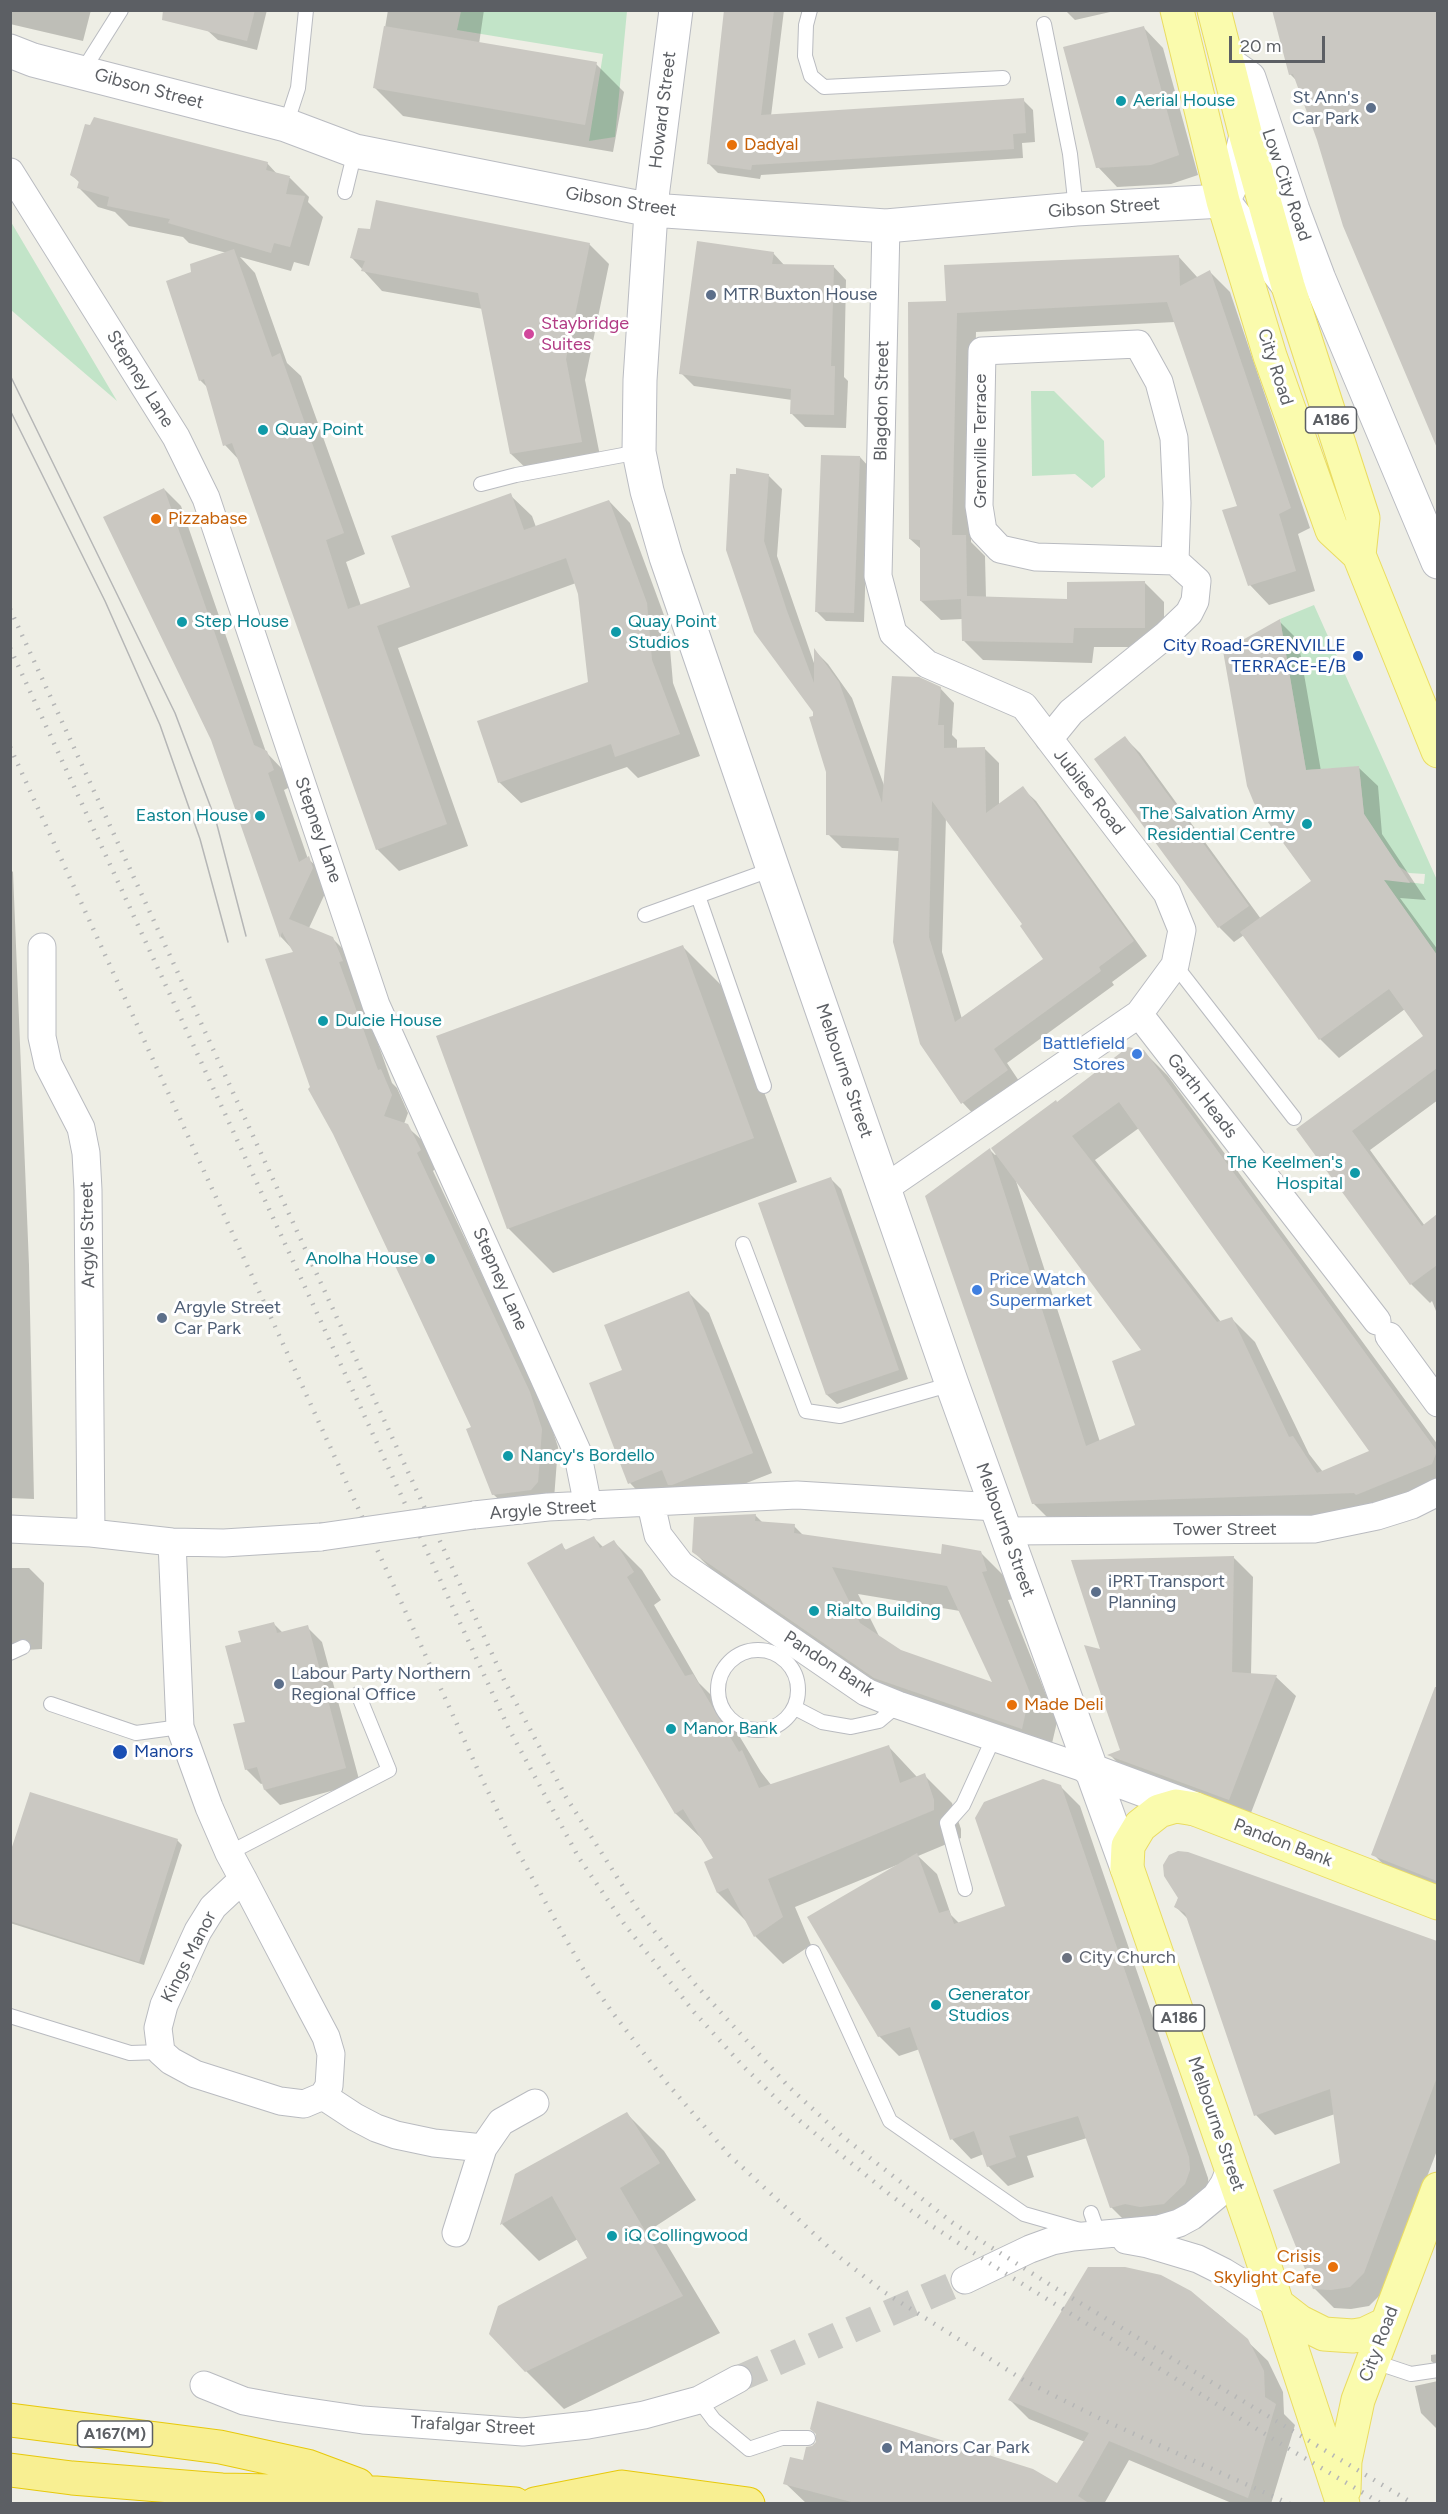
<!DOCTYPE html>
<style>
body{margin:0}
#map{position:relative;width:1448px;height:2514px;overflow:hidden;background:#eeeee5;font-family:Figtree,sans-serif}
canvas{display:block}
.frame{position:absolute;inset:0;border:12px solid #5c5f64;pointer-events:none}
.scale{position:absolute;left:1229px;top:36px;width:96px;height:27px;box-sizing:border-box;border:3px solid #5c5f64;border-top:0;padding-left:8px;font-size:18px;line-height:21px;white-space:nowrap;color:#5c5f64;-webkit-text-stroke:4px #fff;paint-order:stroke}
</style>
<div id="map">
<canvas width="1448" height="2514"></canvas>
<div class="frame"></div>
<div class="scale">20 m</div>
</div>
<script>
const ctx = document.querySelector('canvas').getContext('2d');
ctx.lineJoin = 'round';
function fillPath(path, color) { ctx.fillStyle = color; ctx.fill(path, 'evenodd'); }
const shape = rows => new Path2D(rows.map(r => 'M' + r).join(''));
function trace(path, color, width, dash) { ctx.strokeStyle = color; ctx.lineWidth = width; ctx.lineCap = dash ? 'butt' : 'round'; ctx.setLineDash(dash || []); ctx.stroke(path); }
function drawText(font, color, halo, rows, align = 'center') {
  ctx.font = font + ' Figtree,sans-serif'; ctx.lineWidth = 6; ctx.setLineDash([]); ctx.textBaseline = 'middle'; ctx.strokeStyle = halo; ctx.fillStyle = color; for (const [text, x, y, turn = 0] of rows) {
    ctx.save(); ctx.translate(x, y); ctx.rotate((+turn || 0) * Math.PI / 180); ctx.textAlign = isNaN(turn) ? turn : align; if (halo) ctx.strokeText(text, 0, 0); ctx.fillText(text, 0, 0); ctx.restore();
  }
}
const green = shape([
 [461,11,627,11,615,137,589,141,603,54,457,30],
 [10,222,11,222,117,401,11,310],
 [1031,391,1054,391,1104,441,1105,477,1092,488,1075,474,1032,476],
 [1314,605,1437,880,1437,955,1366,855,1407,882,1424,884,1425,874,1409,873,1398,866,1364,814,1359,767,1306,770,1280,619]
]);
const shadow = shape([
 [10,10,91,10,83,41,10,24],
 [213,10,267,10,257,50,218,40,208,31],
 [388,10,484,10,479,44,596,64,624,92,613,152,403,116,375,88],
 [727,10,784,10,771,116,1023,100,1033,110,1035,142,1022,143,1023,158,761,175,760,179,718,173,708,163],
 [1065,10,1119,10,1075,20],
 [1274,10,1438,10,1438,443,1344,226,1318,140,1297,81,1290,74],
 [1144,28,1163,48,1198,175,1171,184,1117,187,1098,167],
 [267,163,278,175,290,178,309,197,308,202,323,217,309,266,294,262,291,271,240,257,255,273,287,363,301,376,365,554,346,562,361,606,412,588,510,495,532,516,536,527,609,501,630,523,668,626,673,683,700,756,638,778,627,767,521,803,499,782,589,683,580,593,576,583,398,648,468,846,399,871,377,849,240,461,225,445,207,387,200,380,193,273,227,253,189,243,183,237,129,226,115,212,98,207,79,188,80,183,71,174],
 [589,244,609,264,585,380,601,461,531,473,511,454,483,309,382,291,352,258],
 [773,253,785,266,833,266,846,280,844,377,848,381,846,428,805,427,792,414,792,400,694,386,681,373],
 [1178,256,1198,278,1210,272,1230,292,1310,528,1298,534,1315,591,1269,605,1250,585,1238,507,1175,322,976,332,971,542,985,556,986,598,1068,600,1144,582,1164,602,1164,647,1094,647,1092,663,983,660,963,640,963,619,941,620,921,601,921,549,910,539,948,303],
 [860,457,869,467,864,622,826,621,816,611],
 [768,475,782,489,777,556,815,666,816,652,828,664,852,698,885,788,940,688,954,703,952,735,957,740,957,749,985,749,999,763,999,805,1022,788,1036,801,1147,956,1112,982,1114,985,1007,1063,1021,1084,976,1117,963,1103,921,1043,899,851,842,848,828,834,827,772,815,711,756,631],
 [946,817,1024,925,1045,959,962,1019,942,952],
 [164,489,181,506,266,752,283,770,290,787,284,790,308,859,326,874,329,885,309,928,332,938,349,955,355,979,392,1083,397,1088,408,1113,404,1124,424,1142,437,1167,433,1171,546,1410,558,1447,554,1499,510,1510,493,1494,473,1428,312,1088,296,953,281,937,212,739],
 [1279,621,1298,640,1321,771,1359,768,1378,786,1382,834,1426,900,1400,898,1438,950,1438,1100,1370,1150,1425,1226,1438,1216,1438,1316,1432,1301,1430,1303,1411,1284,1298,1130,1425,1036,1405,1009,1339,1058,1320,1039,1244,935,1234,942,1219,927,1125,738,1140,753,1261,919,1313,881],
 [10,869,13,872,29,1265,34,1499,10,1498],
 [683,947,727,991,797,1182,553,1273,508,1228],
 [1144,1052,1168,1076,1438,1445,1438,1495,1381,1518,1057,1527,1033,1503,990,1150,995,1155,1057,1104],
 [1139,1128,1372,1451,1323,1472,1309,1454,1255,1342,1231,1318,1221,1322,1095,1160],
 [1016,1181,1143,1351,1137,1426,1100,1442],
 [831,1179,841,1189,908,1379,837,1404,827,1395],
 [689,1293,709,1313,772,1473,693,1504,649,1503,630,1483,624,1371],
 [755,1515,763,1523,794,1526,804,1536,943,1556,980,1552,1008,1580,1014,1599,1008,1600,1057,1722,1049,1756,903,1706,722,1580,694,1552],
 [858,1594,960,1611,994,1685,901,1651,880,1638],
 [593,1537,604,1548,614,1542,642,1570,661,1600,654,1605,699,1683,720,1704,761,1772,772,1786,889,1747,917,1777,924,1775,952,1803,961,1829,961,1838,918,1856,937,1874,951,1915,960,1924,1007,1906,1060,1786,1080,1806,1208,2178,1209,2190,1205,2203,1131,2227,1111,2207,1087,2138,1027,2156,1034,2177,1008,2186,988,2166,984,2154,971,2159,952,2139,920,2049,899,2056,879,2036,897,1865,795,1907,811,1945,783,1964,755,1936,746,1921,718,1893,706,1863,715,1859,704,1841,676,1814,529,1564,561,1545,567,1551],
 [1233,1557,1253,1577,1251,1675,1276,1677,1296,1696,1249,1818,1129,1774,1110,1755,1122,1751],
 [10,1568,29,1568,44,1583,42,1649,10,1651],
 [273,1623,283,1633,307,1627,322,1642,360,1783,280,1805,265,1790,264,1783,261,1784,246,1769,243,1643],
 [1438,1686,1438,1893,1395,1876,1373,1854],
 [177,1840,182,1845,144,1965,10,1923,10,1858],
 [1188,1853,1438,1943,1438,2148,1383,2292,1369,2306,1351,2309,1334,2308,1314,2288,1342,2164,1335,2114,1275,2135,1256,2115,1188,1919,1176,1907],
 [627,2114,664,2151,696,2200,656,2226,720,2333,564,2409,526,2371,589,2259,578,2239,539,2261,502,2224,516,2175],
 [1190,2292,1223,2318,1268,2361,1283,2392,1284,2414,1295,2425,1271,2504,1234,2504,1129,2460,1104,2504,807,2504,785,2483,1057,2485,1085,2442,1029,2419,1010,2400],
 [1438,2354,1438,2367,1431,2361,1431,2355],
 [1438,2381,1438,2430,1421,2413,1415,2386]
]);
const building = shape([
 [163,10,255,10,247,41,162,20],
 [724,10,774,10,761,115,1024,98,1026,133,1013,134,1014,149,752,165,751,170,707,164],
 [1272,10,1437,10,1437,448,1343,226,1317,140,1293,74,1289,75],
 [384,26,597,62,585,125,373,88],
 [1144,26,1179,155,1151,165,1096,168,1063,47],
 [94,117,268,162,266,170,290,176,286,194,305,196,290,247,274,243,271,253,168,223,170,219,107,206,109,197,77,188,79,181,70,175,85,124,90,125],
 [376,200,590,243,566,359,582,442,510,454,478,293,361,271,365,261,350,258,358,228,370,229],
 [697,241,774,252,772,264,834,265,831,366,835,366,834,415,790,414,791,389,679,374],
 [234,249,272,357,280,353,344,533,326,540,348,609,410,587,391,536,511,493,524,530,609,500,647,603,652,660,680,734,615,757,611,744,498,783,477,721,588,682,578,594,566,558,377,626,447,824,376,850,232,443,223,446,204,379,199,381,166,281,191,272,190,264],
 [1179,255,1180,286,1210,270,1291,508,1279,514,1296,571,1248,586,1222,510,1237,506,1167,302,957,313,952,535,966,535,967,596,1067,599,1067,582,1145,581,1145,628,1074,628,1073,643,962,641,961,599,920,601,920,540,909,539,908,302,946,301,944,265],
 [821,455,860,456,854,613,815,612],
 [736,468,769,474,764,541,787,611,814,683,814,648,839,682,882,803,892,676,919,677,941,687,938,725,944,725,944,748,985,747,986,813,1023,786,1134,941,1099,967,1101,971,994,1049,1008,1070,961,1104,920,1044,893,942,899,838,826,835,826,772,809,717,813,716,813,712,754,632,726,550,730,474,736,474],
 [932,801,1022,924,1020,926,1043,959,955,1022,929,937],
 [164,488,254,745,267,751,274,770,268,773,299,862,309,856,313,868,289,919,333,937,343,961,339,962,378,1070,381,1069,392,1095,384,1116,408,1124,421,1150,417,1153,530,1392,542,1429,538,1482,531,1490,492,1495,466,1429,471,1427,333,1134,308,1089,310,1087,265,959,293,952,282,932,280,938,211,740,103,517],
 [1280,619,1306,770,1359,766,1364,814,1410,883,1384,880,1437,955,1437,1068,1352,1131,1422,1226,1437,1214,1437,1265,1410,1285,1296,1129,1423,1036,1389,989,1319,1040,1240,932,1311,881,1254,803,1247,786,1223,651],
 [1125,736,1249,906,1218,928,1094,759],
 [683,945,754,1138,507,1229,436,1036],
 [1128,1047,1144,1050,1437,1451,1432,1464,1356,1495,1354,1493,1032,1504,925,1196,990,1148,1086,1446,1135,1425,1112,1361,1141,1350,991,1148,1056,1100,1057,1102],
 [1119,1102,1203,1220,1369,1451,1317,1473,1293,1436,1289,1437,1232,1317,1217,1322,1072,1136],
 [831,1177,899,1370,826,1395,758,1203],
 [689,1291,753,1453,672,1485,668,1485,662,1470,628,1484,589,1383,622,1370,604,1325],
 [756,1514,755,1521,795,1524,794,1533,941,1554,942,1544,981,1551,987,1571,982,1572,1030,1693,1022,1729,874,1678,692,1552,694,1517],
 [832,1567,947,1586,992,1682,901,1650,860,1623],
 [594,1536,600,1548,614,1540,634,1572,627,1577,685,1676,693,1674,739,1752,742,1750,759,1788,889,1745,900,1783,925,1773,934,1800,934,1810,768,1879,783,1917,754,1937,728,1888,717,1893,704,1862,713,1858,683,1809,675,1814,527,1563,562,1543,565,1550],
 [1234,1556,1232,1672,1277,1675,1229,1800,1107,1755,1120,1750,1084,1645,1100,1649,1071,1560],
 [274,1622,277,1633,308,1625,346,1768,264,1790,257,1767,245,1770,233,1724,245,1722,225,1646,241,1642,238,1631],
 [1435,1687,1437,1687,1437,1881,1371,1855],
 [1043,1779,1061,1785,1189,2157,1190,2170,1185,2184,1164,2204,1140,2207,1125,2204,1110,2208,1078,2116,1009,2136,1016,2157,987,2167,974,2131,950,2140,910,2027,878,2037,807,1917,917,1853,939,1913,949,1910,954,1924,1005,1906,975,1818,984,1802],
 [30,1792,178,1839,139,1962,10,1921,10,1853],
 [1178,1851,1188,1852,1437,1941,1437,2077,1364,2273,1350,2287,1331,2290,1313,2289,1273,2190,1340,2163,1330,2089,1254,2116,1185,1913,1174,1907,1178,1898,1164,1876,1163,1865,1169,1855],
 [627,2112,660,2163,620,2188,683,2296,525,2372,489,2334,498,2306,587,2258,552,2196,500,2225,515,2174],
 [1088,2267,1125,2267,1161,2275,1191,2291,1248,2339,1264,2371,1265,2397,1276,2404,1248,2498,1109,2441,1078,2496,1090,2504,859,2504,783,2484,790,2457,803,2460,806,2447,812,2446,816,2442,816,2434,810,2429,817,2401,1033,2469,1057,2483,1089,2433,1008,2400]
]);
const streetTunnel = shape([
 [738,2379,965,2280]
]);
const lane = shape([
 [810,10,806,25,805,56,811,76,824,87,1003,78],
 [1044,24,1070,154,1076,209],
 [82,72,121,10],
 [286,125,298,88,306,10],
 [345,192,355,151],
 [481,484,516,475,639,452],
 [698,896,764,1086],
 [645,915,773,869],
 [1175,965,1294,1118],
 [743,1244,806,1411,840,1416,952,1384],
 '718 1690a40 40 0 1 1 80 0a40 40 0 1 1-80 0Z',
 [10,1653,23,1647],
 [51,1704,136,1733,180,1727],
 [795,1708,822,1722,851,1727,879,1721,898,1705],
 [229,1853,389,1770,358,1694],
 [965,1889,947,1823,963,1805,994,1737],
 [813,1952,890,2121,1024,2214,1080,2230],
 [10,2016,130,2053,161,2052],
 [1091,2213,1099,2236],
 [1372,2361,1411,2374,1438,2370],
 [699,2400,714,2420,749,2449,782,2438,808,2438]
]);
const street = shape([
 [10,172,176,437,206,498,376,1005,577,1451,588,1506],
 [1049,739,1071,712,1166,635,1189,613,1195,601,1197,581,1175,561,1036,557,1000,549,983,531,979,506,982,351,1138,344,1159,382,1174,438,1177,503,1175,561],
 [42,947,42,1037,48,1064,81,1128,86,1153,88,1190,91,1533],
 [1139,1014,1377,1321],
 [885,1188,1139,1014,1175,965,1182,930,1167,893,1024,706,927,664,893,633,878,576,886,226],
 [1389,1336,1438,1403],
 [651,1504,658,1535,681,1565,866,1692,898,1705,1090,1770],
 [474,1515,548,1507,797,1495,996,1507],
 [10,1529,91,1533,172,1542,224,1543,321,1537],
 [1006,1531,1314,1529,1377,1516,1412,1505,1438,1492],
 [172,1542,180,1727,209,1807,229,1853,243,1879,308,2003,326,2037,331,2054,329,2086,323,2096,304,2104,280,2101,195,2074,171,2061,161,2052,158,2028,164,2005,198,1931,213,1907,243,1879],
 [323,2096,355,2117,376,2128,396,2135,434,2143,483,2148,501,2122,535,2103],
 [456,2233,483,2148],
 [1126,2240,1148,2244,1198,2259,1224,2272,1278,2305],
 [965,2280,1030,2249,1052,2241,1073,2237,1159,2229,1179,2223,1192,2216,1216,2196,1224,2184,1231,2167],
 [204,2385,244,2401,282,2408,363,2420,523,2432,588,2425,644,2415,699,2400,738,2379]
]);
const secondary = shape([
 [676,10,652,197,640,380,639,452,647,491,666,557,773,869,952,1384,1127,1868],
 [10,51,33,60,286,125,355,151,651,210,886,226,1076,209,1223,201],
 [1229,64,1249,78,1293,210,1319,279,1438,562],
 [1223,201,1237,173,1246,136],
 [1224,202,1288,285],
 [1090,1770,1195,1809]
]);
const primary = shape([
 [1177,10,1223,201,1270,356,1332,530,1359,555],
 [1214,10,1246,136,1288,286,1363,518,1359,555,1438,751],
 [1278,2305,1300,2322,1324,2334,1353,2336,1365,2334,1386,2324],
 [1344,2490,1345,2461,1358,2400,1438,2189],
 [1343,2504,1255,2237,1127,1868,1128,1846,1140,1826,1159,1811,1176,1806,1195,1809,1438,1903]
]);
const highway = shape([
 [10,2420,220,2447,307,2466,358,2485],
 [10,2470,72,2478,222,2490,376,2493,515,2504],
 [535,2504,622,2487,748,2504]
]);
const tram = shape([
 [10,375,175,713,216,821,246,936],
 [10,410,105,601,160,725,200,839,228,942]
]);
const rail = shape([
 [10,609,505,1682,566,1797,638,1910,695,1984,788,2086,842,2136,953,2223,1052,2286,1414,2504],
 [10,648,509,1729,579,1858,625,1925,694,2012,742,2065,795,2117,889,2194,929,2224,1008,2275,1291,2450,1382,2504],
 [10,747,483,1781,511,1839,565,1938,589,1979,612,2012,666,2082,729,2155,838,2256,884,2292,1025,2381,1101,2419,1290,2504]
]);
const streetBridge = shape([
 [321,1537,474,1515]
]);
const markers = [
 [1121,101,6,"#0f9aa8"],
 [1371,108,6,"#5c6f8a"],
 [732,145,6,"#e8710a"],
 [711,295,6,"#5c6f8a"],
 [529,334,6,"#d1479c"],
 [263,430,6,"#0f9aa8"],
 [156,519,6,"#e8710a"],
 [182,622,6,"#0f9aa8"],
 [616,632,6,"#0f9aa8"],
 [1358,656,6,"#1a4fb4"],
 [260,816,6,"#0f9aa8"],
 [1307,824,6,"#0f9aa8"],
 [323,1021,6,"#0f9aa8"],
 [1137,1054,6,"#3f7fe0"],
 [1355,1173,6,"#0f9aa8"],
 [430,1259,6,"#0f9aa8"],
 [977,1290,6,"#3f7fe0"],
 [162,1318,6,"#5c6f8a"],
 [508,1456,6,"#0f9aa8"],
 [1096,1592,6,"#5c6f8a"],
 [814,1611,6,"#0f9aa8"],
 [279,1684,6,"#5c6f8a"],
 [1012,1705,6,"#e8710a"],
 [671,1729,6,"#0f9aa8"],
 [120,1752,8,"#1a4fb4"],
 [1067,1958,6,"#6b7280"],
 [936,2005,6,"#0f9aa8"],
 [612,2236,6,"#0f9aa8"],
 [1333,2267,6,"#e8710a"],
 [887,2448,6,"#5c6f8a"]
];
const shields = [
 [1331,420,51],
 [1179,2018,51],
 [115,2434,75]
];
const shieldNames = [
 ["A186",1331,420],
 ["A186",1179,2018],
 ["A167(M)",115,2434]
];
const streetNames = [
 ["Gibson Street",149,89,15],
 ["Howard Street",663,110,-83],
 ["Low City Road",1286,185,71],
 ["Gibson Street",621,202,9],
 ["Gibson Street",1104,208,-4],
 ["City Road",1275,367,72],
 ["Stepney Lane",140,379,58],
 ["Blagdon Street",882,401,-89],
 ["Grenville Terrace",981,441,-90],
 ["Jubilee Road",1089,792,52],
 ["Stepney Lane",318,830,71],
 ["Melbourne Street",844,1071,71],
 ["Garth Heads",1202,1096,52],
 ["Argyle Street",88,1235,-91],
 ["Stepney Lane",500,1279,66],
 ["Argyle Street",543,1510,-4],
 ["Melbourne Street",1005,1530,70],
 ["Tower Street",1225,1530],
 ["Pandon Bank",829,1664,33],
 ["Pandon Bank",1283,1843,21],
 ["Kings Manor",189,1957,-63],
 ["Melbourne Street",1216,2124,71],
 ["City Road",1379,2344,-69],
 ["Trafalgar Street",473,2426,3]
];
const serviceNames = [
 ["St Ann's",1359,98,"right"],
 ["Car Park",1359,119,"right"],
 ["MTR Buxton House",723,295],
 ["Argyle Street",174,1308],
 ["Car Park",174,1329],
 ["iPRT Transport",1108,1582],
 ["Planning",1108,1603],
 ["Labour Party Northern",291,1674],
 ["Regional Office",291,1695],
 ["Manors Car Park",899,2448]
];
const cultureNames = [
 ["Aerial House",1133,101],
 ["Quay Point",275,430],
 ["Step House",194,622],
 ["Quay Point",628,622],
 ["Studios",628,643],
 ["The Salvation Army",1295,814,"right"],
 ["Residential Centre",1295,835,"right"],
 ["Easton House",248,816,"right"],
 ["Dulcie House",335,1021],
 ["The Keelmen's",1343,1163,"right"],
 ["Hospital",1343,1184,"right"],
 ["Anolha House",418,1259,"right"],
 ["Nancy's Bordello",520,1456],
 ["Rialto Building",826,1611],
 ["Manor Bank",683,1729],
 ["Generator",948,1995],
 ["Studios",948,2016],
 ["iQ Collingwood",624,2236]
];
const foodNames = [
 ["Dadyal",744,145],
 ["Pizzabase",168,519],
 ["Made Deli",1024,1705],
 ["Crisis",1321,2257,"right"],
 ["Skylight Cafe",1321,2278,"right"]
];
const hotelNames = [
 ["Staybridge",541,324],
 ["Suites",541,345]
];
const transitNames = [
 ["City Road-GRENVILLE",1346,646],
 ["TERRACE-E/B",1346,667],
 ["Manors",134,1752,"left"]
];
const shopNames = [
 ["Battlefield",1125,1044],
 ["Stores",1125,1065],
 ["Price Watch",989,1280,"left"],
 ["Supermarket",989,1301,"left"]
];
const worshipNames = [
 ["City Church",1079,1958]
];
fillPath(green, '#c2e4c8');
fillPath(shadow, '#0003');
fillPath(building, '#cac8c2');
trace(streetTunnel, '#cacac5', 27, [27, 14]);
trace(lane, '#b9bbc0', 16);
trace(street, '#b9bbc0', 29);
trace(secondary, '#babcc2', 35);
trace(primary, '#eadc61', 35);
trace(highway, '#e7c90b', 35);
trace(lane, '#fff', 14);
trace(street, '#fff', 27);
trace(secondary, '#fff', 33);
trace(primary, '#fafbad', 33);
trace(highway, '#f8ef92', 33);
trace(tram, '#b5b6b6', 1.5);
trace(rail, '#b5b6b6', 4.5, [1.5, 8]);
trace(streetBridge, '#b9bbc0', 29, []);
trace(streetBridge, '#fff', 27);
for (const [x, y, r, color] of markers) { const dot = new Path2D(); dot.arc(x, y, r, 0, 2 * Math.PI); ctx.fillStyle = color; ctx.fill(dot); trace(dot, '#fff', 2); }
for (const [x, y, w] of shields) { const box = new Path2D(); box.roundRect(x - w / 2, y - 13, w, 26, 4.5); ctx.fillStyle = '#fff'; ctx.fill(box); trace(box, '#5c5f64', 1.5); }
drawText('bold 16px', '#5c5f64', null, shieldNames);
drawText('18px', '#5c5f64', '#fff', streetNames);
drawText('18px', '#4e5e75', '#fff', serviceNames, 'left');
drawText('18px', '#0d838f', '#fff', cultureNames, 'left');
drawText('18px', '#c56008', '#fff', foodNames, 'left');
drawText('18px', '#b23c85', '#fff', hotelNames, 'left');
drawText('18px', '#164399', '#fff', transitNames, 'right');
drawText('18px', '#366cbe', '#fff', shopNames, 'right');
drawText('18px', '#5b616d', '#fff', worshipNames, 'left');
</script>
